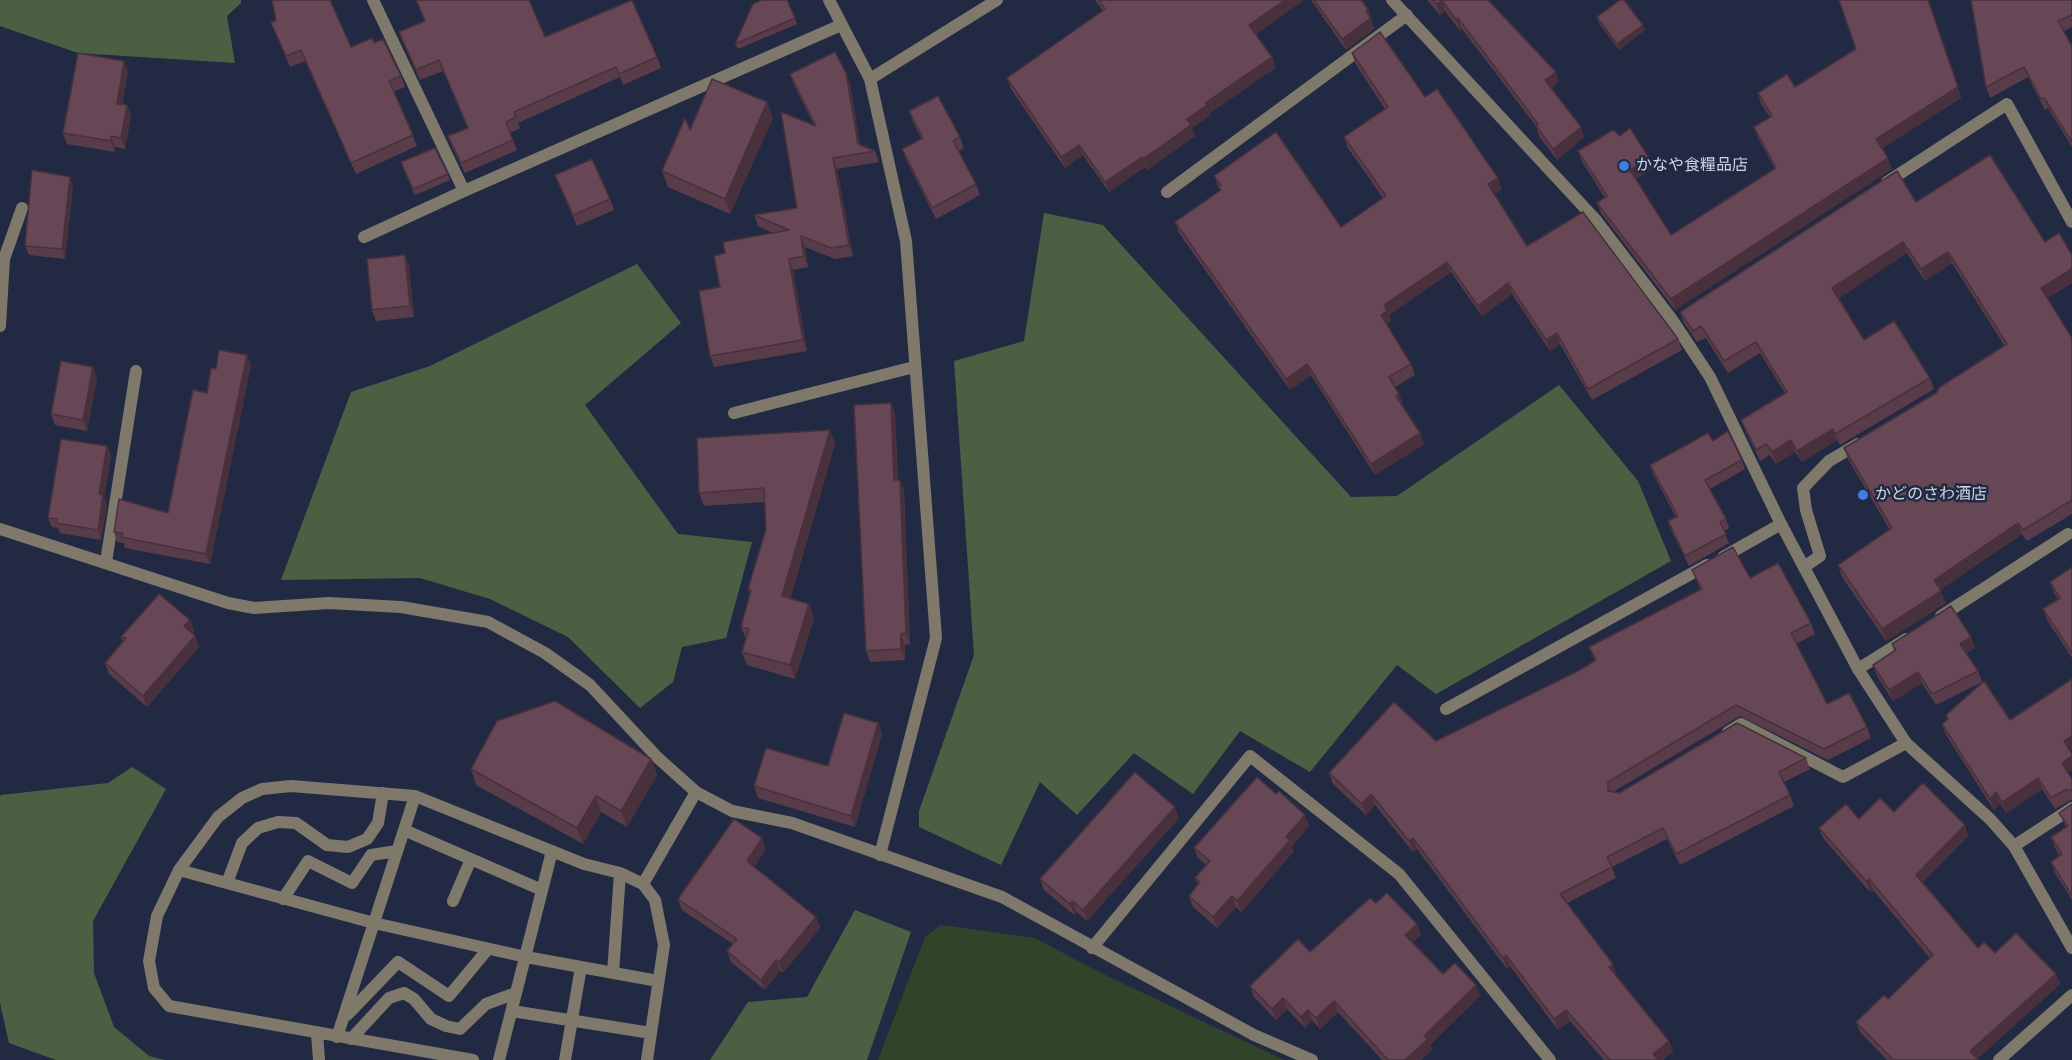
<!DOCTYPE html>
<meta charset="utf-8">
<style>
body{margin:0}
canvas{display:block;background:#222942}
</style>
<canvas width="2072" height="1060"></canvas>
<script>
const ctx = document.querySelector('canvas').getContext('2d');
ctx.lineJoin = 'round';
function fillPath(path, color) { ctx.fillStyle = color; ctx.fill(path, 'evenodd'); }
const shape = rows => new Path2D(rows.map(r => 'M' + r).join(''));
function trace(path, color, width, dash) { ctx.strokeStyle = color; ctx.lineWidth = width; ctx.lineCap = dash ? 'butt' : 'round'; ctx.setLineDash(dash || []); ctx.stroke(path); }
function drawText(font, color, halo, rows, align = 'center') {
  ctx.font = font + ' Signika,"Noto Sans JP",sans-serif'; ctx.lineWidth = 5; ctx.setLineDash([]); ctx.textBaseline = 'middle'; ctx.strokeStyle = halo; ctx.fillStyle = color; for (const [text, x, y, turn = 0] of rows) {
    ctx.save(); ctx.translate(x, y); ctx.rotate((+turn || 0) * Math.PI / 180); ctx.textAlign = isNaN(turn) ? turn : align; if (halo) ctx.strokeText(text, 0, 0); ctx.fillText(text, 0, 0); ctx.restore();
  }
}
const green = shape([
 [941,925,1035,938,1101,973,1284,1060,878,1060,925,937]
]);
const forest = shape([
 [0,0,241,0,241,3,227,16,235,63,78,53,0,26],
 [1044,213,1103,225,1351,497,1397,496,1559,385,1638,481,1671,561,1436,694,1397,665,1310,772,1240,731,1193,794,1134,753,1077,815,1040,782,1001,865,919,827,919,811,974,655,954,361,1024,341],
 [637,264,681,323,585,405,678,534,752,542,726,638,682,647,673,682,640,708,568,637,490,599,420,578,281,580,351,392,430,366],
 [132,767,166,789,93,921,94,973,114,1027,149,1056,165,1060,56,1060,9,1043,0,1003,0,797,1,795,108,783],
 [855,910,911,932,867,1060,710,1060,748,1002,807,997]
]);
const lane = shape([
 [1887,182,2007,104,2072,222],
 [1723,557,1781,524],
 [1804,567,1820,556,1806,510,1803,488,1829,461,1858,444],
 [1941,616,2068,534],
 [1858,669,1906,639],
 [1446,709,1707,565],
 [1728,732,1741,724,1843,777,1906,743],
 [404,830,542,890],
 [2014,846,2072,808],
 [179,870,374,923,526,957,658,981],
 [227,883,242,843,258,828,278,822,296,823,327,845,348,847,367,839,378,823,383,793],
 [643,884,696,792],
 [283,899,308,861,352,883,371,855,397,851],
 [453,901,471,859],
 [1092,948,1250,756,1399,874,1550,1060],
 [613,973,620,873],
 [512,1011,651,1033],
 [347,1015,398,962,449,996,488,949],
 [317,1033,319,1060],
 [337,1037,415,796],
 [351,1039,389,998,404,993,414,999,431,1019,446,1026,460,1029,486,1004,516,993],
 [473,1060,169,1006,154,988,149,961,157,916,179,870,218,817,242,798,262,789,291,786,415,796,584,864,620,873,643,884,655,900,664,945,647,1060],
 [499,1060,552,851],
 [565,1060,581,967],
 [1999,1060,2072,995]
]);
const street = shape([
 [373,0,464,191,841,25],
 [829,0,870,79,906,241,936,638,880,855],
 [1392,0,1595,219,1673,321,1710,377,1781,524,1858,669,1906,743,1990,819,2014,846,2072,948],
 [870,79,997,0],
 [1167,192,1407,15],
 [364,237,464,191],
 [0,326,4,259,22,208],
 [734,413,914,367],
 [0,529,228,603,254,608,329,603,401,607,488,622,545,653,590,685,658,758,696,792,732,811,792,823,1002,897,1254,1035,1312,1060],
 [106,562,136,371]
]);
const wall = shape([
 [416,0,529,0,545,37,657,57,661,68,623,85,620,77,518,123,520,128,510,133,517,150,465,173,452,147,448,136,468,128,443,71,420,80,403,43,399,32,425,21],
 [1095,0,1304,0,1256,34,1272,57,1275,68,1210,113,1210,115,1192,128,1195,136,1147,170,1145,167,1109,192,1083,155,1065,168,1011,89,1007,78,1103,11],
 [1311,0,1361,0,1368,9,1374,29,1346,50],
 [1427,0,1488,0,1559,82,1552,88,1584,137,1557,160,1539,136,1536,126,1462,29,1460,31,1445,11,1440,15],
 [1928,0,1961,98,1882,148,1892,169,1675,310,1601,213,1597,203,1605,198,1582,162,1578,151,1620,136,1653,168,1636,179,1671,235,1775,169,1758,138,1754,127,1770,117,1761,104,1758,93,1795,87,1856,49],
 [2072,0,2072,27,2064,31,2072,46,2072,147,2048,108,2045,110,2028,77,1990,98,1986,87],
 [1597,17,1645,30,1619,50,1599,23],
 [795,18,797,24,738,49,735,44],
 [271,23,351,47,374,43,401,76,405,87,393,92,417,146,356,174,305,61,290,67],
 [1352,53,1425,97,1502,189,1494,194,1527,246,1678,339,1682,350,1592,400,1560,344,1550,351,1512,294,1482,316,1451,272,1389,315,1391,321,1386,325,1411,364,1415,375,1395,387,1399,394,1403,405,1402,405,1424,444,1375,475,1311,375,1290,390,1179,233,1175,222,1220,190,1214,176,1341,227,1383,198,1348,148,1344,137,1385,109,1355,63],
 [128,72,122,105,127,105,131,116,125,149,115,147,115,152,67,144,63,133],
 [846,73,850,84,860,145,875,151,879,162,837,169,853,256,835,259,805,247,808,267,793,270,807,351,714,367,710,356,725,253,773,233,758,226,754,215,797,208,814,125,794,85,790,74],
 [767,102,773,118,730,214,668,187,662,171],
 [909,111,960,137,964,148,959,151,976,184,980,195,936,219,906,160,902,149,921,138,913,122],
 [403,168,448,174,450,180,415,195],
 [555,175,610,199,614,210,577,226],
 [73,187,65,259,29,255,25,246],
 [1916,202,2045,242,2072,283,2047,298,2072,338,2072,514,2027,541,2022,534,1940,590,1946,603,1886,641,1842,577,1838,565,1890,530,1848,459,1844,448,1936,393,2004,345,1952,263,1925,281,1907,253,1839,298,1864,340,1930,378,1934,389,1840,445,1837,440,1802,462,1795,452,1776,464,1770,455,1760,461,1746,432,1741,420,1785,393,1760,353,1728,373,1706,338,1697,342,1684,323,1680,312],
 [405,255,409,266,414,317,376,321,372,310],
 [247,355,251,365,210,564,125,548,124,543,117,542,114,532,168,513,207,393,216,369],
 [97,378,87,431,55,425,51,414],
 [891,403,895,414,898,480,900,480,904,491,910,644,905,645,905,660,870,662,866,651],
 [830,430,835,444,790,599,814,618,795,679,747,665,742,652,746,639,741,627,750,595,748,589,766,529,765,502,704,506,699,493],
 [1713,441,1742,460,1745,469,1710,489,1726,519,1729,528,1724,531,1729,543,1689,566,1671,530,1668,521,1676,517,1653,474,1650,465],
 [107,446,111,456,104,497,107,505,101,540,60,533,58,528,52,527,48,518],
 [2072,567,2072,658,2047,620,2043,609,2058,599,2054,593,2050,582],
 [1692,570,1750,578,1811,623,1815,634,1796,644,1827,704,1867,727,1871,738,1828,760,1740,716,1613,792,1619,793,1806,758,1810,769,1784,782,1790,795,1794,806,1680,865,1667,839,1612,867,1616,878,1567,903,1617,975,1616,976,1669,1041,1673,1051,1663,1060,1604,1060,1570,1021,1558,1030,1510,966,1507,969,1417,849,1413,852,1375,805,1366,815,1333,784,1329,773,1436,741,1580,670,1595,661,1589,647,1700,589],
 [190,620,194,631,192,633,195,636,199,647,147,707,109,674,105,663,123,642,121,637],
 [1892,644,1975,648,1966,653,1978,671,1982,682,1936,705,1922,683,1893,701,1877,676,1873,665,1894,651],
 [1946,715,2010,720,2072,750,2070,751,2072,770,2068,772,2072,779,2072,800,2071,800,2055,809,2042,789,2006,813,2000,803,1994,810,1946,735,1942,724,1948,720],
 [878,723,882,734,855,827,758,798,754,786,828,766],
 [651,759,657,775,627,827,601,812,583,844,476,785,471,769],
 [2072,804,2072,900,2055,873,2051,862,2060,856,2055,848,2051,837,2066,827,2059,813],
 [1894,812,1965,825,1968,836,1923,882,1978,948,2056,974,2060,984,1977,1059,1978,1060,1887,1060,1860,1032,1856,1022,1888,999,1930,958,1873,890,1870,892,1823,838,1819,828],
 [1179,818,1087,921,1077,912,1074,915,1044,890,1040,879],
 [1309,826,1292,846,1294,851,1241,912,1236,907,1217,928,1193,907,1189,896,1198,885,1195,878,1206,865,1198,858,1194,848],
 [766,849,754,867,816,917,820,928,783,973,780,971,765,990,731,962,727,951,733,944,682,910,678,899],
 [1376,903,1417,924,1421,935,1413,942,1443,974,1476,985,1480,996,1430,1045,1432,1050,1421,1060,1382,1060,1338,1012,1320,1029,1312,1020,1305,1028,1287,1009,1276,1020,1254,997,1250,986,1310,952]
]);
const shadedWall = shape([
 [1285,0,1304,0,1253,36,1249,25],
 [1928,0,1961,98,1880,150,1876,139],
 [1442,1,1445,11,1440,15,1437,4],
 [1368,9,1374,29,1346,50,1342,39],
 [1458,18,1462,29,1460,31,1456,20],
 [1643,25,1645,30,1619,50,1617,44],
 [1272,57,1275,68,1210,113,1210,115,1192,128,1195,136,1147,170,1143,159,1187,119,1205,103],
 [124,61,128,72,121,115,117,104],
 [1556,72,1559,82,1549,90,1545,80],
 [846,73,850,84,862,155,858,144],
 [767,102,773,118,730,214,725,199],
 [127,105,131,116,125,149,121,138],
 [1581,127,1584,137,1557,160,1553,149],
 [111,136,115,147,115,152,111,141],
 [1079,145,1083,155,1065,168,1061,157],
 [1142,157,1145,167,1109,192,1105,182],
 [833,158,837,169,853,256,849,245],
 [1649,158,1653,168,1634,180,1630,170],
 [1888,158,1892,169,1675,310,1671,299],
 [70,177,73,187,65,259,62,249],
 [1498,178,1502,189,1492,195,1488,184],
 [801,236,805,247,808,267,804,256],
 [1903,242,1907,253,1836,300,1832,288],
 [1948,252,1952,263,1925,281,1921,269],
 [405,255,409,266,414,317,410,306],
 [789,259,793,270,807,351,803,340],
 [1447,262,1451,272,1389,315,1391,321,1384,326,1381,315,1384,305],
 [2072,269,2072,283,2045,300,2041,288],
 [1508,283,1512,294,1482,316,1478,306],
 [1557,333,1560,344,1550,351,1546,340],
 [247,355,251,365,210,564,206,554],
 [1307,364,1311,375,1290,390,1286,379],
 [93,367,97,378,87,431,83,420],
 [1399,394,1403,405,1400,407,1396,396],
 [891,403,895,414,898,491,894,480],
 [1833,429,1837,440,1802,462,1797,451],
 [830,430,835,444,787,610,782,596],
 [1420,433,1424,444,1375,475,1371,464],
 [1791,440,1795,452,1776,464,1772,452],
 [107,446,111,456,104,497,107,505,101,540,98,530,99,494],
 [900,480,904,491,910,644,906,633],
 [2018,523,2022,534,1938,591,1934,580],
 [1941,591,1946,603,1886,641,1882,629],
 [809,604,814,618,795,679,790,665],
 [190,620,194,631,188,638,184,626],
 [901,634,905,645,905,660,901,649],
 [195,636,199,647,147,707,143,696],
 [1971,637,1975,648,1964,655,1960,644],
 [1918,672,1922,683,1893,701,1889,690],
 [878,723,882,734,855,827,851,816],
 [2072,736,2072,750,2068,752,2064,741],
 [2072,756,2072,770,2066,774,2062,763],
 [651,759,657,775,627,827,621,811],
 [2038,778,2042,789,2006,813,2002,802],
 [1996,792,2000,803,1994,810,1990,799],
 [1371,794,1375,805,1366,815,1362,804],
 [596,796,601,812,583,844,577,828],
 [1175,807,1179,818,1087,921,1083,910],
 [1305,815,1309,826,1292,846,1294,851,1241,912,1237,901,1286,837],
 [1965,825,1968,836,1920,885,1916,875],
 [762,838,766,849,751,871,747,861],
 [1413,838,1417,849,1413,852,1409,841],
 [1869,879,1873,890,1870,892,1866,881],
 [1232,896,1236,907,1217,928,1213,917],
 [1073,901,1077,912,1074,915,1070,904],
 [816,917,820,928,783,973,779,962],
 [1417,924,1421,935,1409,946,1405,935],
 [1506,955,1510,966,1507,969,1503,958],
 [776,960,780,971,765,990,761,980],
 [1613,964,1617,975,1613,978,1609,967],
 [2056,974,2060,984,1976,1060,1970,1051],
 [1476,985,1480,996,1430,1045,1432,1050,1421,1060,1405,1060,1424,1036],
 [1283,998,1287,1009,1276,1020,1272,1009],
 [1334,1001,1338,1012,1320,1029,1316,1018],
 [1308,1010,1312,1020,1305,1028,1301,1017],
 [1566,1010,1570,1021,1558,1030,1554,1019],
 [1669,1041,1673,1051,1663,1060,1656,1060,1653,1054]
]);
const building = shape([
 [272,0,330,0,351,47,372,38,374,43,383,39,401,76,389,81,413,135,351,163,301,50,286,56,271,23,276,20,272,0],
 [416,0,529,0,545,37,632,0,657,57,619,74,616,67,514,112,516,117,506,122,513,140,461,163,448,136,468,128,439,60,416,70,399,32,425,21,416,0],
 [762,0,787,0,795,18,735,44,753,4,762,0],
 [1099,0,1285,0,1249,25,1272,57,1205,103,1207,105,1187,119,1191,125,1143,159,1142,157,1105,182,1079,145,1061,157,1007,78,1105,9,1099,0],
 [1314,0,1361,0,1368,9,1366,11,1371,18,1342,39,1314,0],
 [1432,0,1488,0,1556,72,1545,80,1581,127,1553,149,1536,126,1538,124,1458,18,1456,20,1442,1,1437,4,1432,0],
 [1620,0,1624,0,1643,25,1617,44,1597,17,1620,0],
 [1839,0,1928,0,1958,87,1876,139,1888,158,1671,299,1597,203,1607,196,1578,151,1613,130,1620,136,1630,128,1649,158,1630,170,1671,235,1776,168,1754,127,1772,116,1758,93,1787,74,1795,87,1856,49,1839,0],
 [1971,0,2072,0,2072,15,2058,21,2072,46,2072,142,2044,98,2041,99,2024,67,1986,87,1971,0],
 [1380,32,1425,97,1437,89,1498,178,1488,184,1527,246,1583,212,1678,339,1588,389,1557,333,1546,340,1508,283,1478,306,1447,262,1384,305,1387,311,1381,315,1411,364,1389,377,1399,394,1396,396,1420,433,1371,464,1307,364,1286,379,1175,222,1221,190,1218,187,1221,185,1214,176,1276,132,1341,227,1386,196,1344,137,1388,107,1352,53,1380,32],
 [835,52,846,73,858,144,875,151,833,158,849,245,831,248,801,236,804,256,789,259,803,340,710,356,699,291,720,287,714,256,725,253,723,242,789,230,754,215,797,208,781,112,816,126,790,74,835,52],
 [78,53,124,61,117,104,127,105,121,138,111,136,111,141,63,133,78,53],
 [712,79,767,102,725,199,662,171,685,118,690,130,712,79],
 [938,96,960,137,953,141,976,184,932,208,902,149,923,138,909,111,938,96],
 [435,148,448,174,413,189,401,162,435,148],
 [1990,155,2045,242,2059,233,2072,255,2072,269,2041,288,2072,338,2072,500,2023,530,2018,523,1934,580,1941,591,1882,629,1838,565,1892,528,1844,448,1936,393,1940,387,2007,344,1948,252,1921,269,1903,242,1832,288,1864,340,1894,321,1930,378,1835,434,1833,429,1797,451,1791,440,1772,452,1766,444,1756,450,1741,420,1787,392,1756,342,1724,361,1701,326,1693,331,1680,312,1897,171,1916,202,1990,155],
 [592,159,610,199,573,215,555,175,592,159],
 [32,170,70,177,62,249,25,246,32,170],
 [405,255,410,306,372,310,367,259,405,255],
 [219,350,247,355,206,554,121,537,123,533,114,532,119,499,168,513,193,390,207,393,211,368,216,369,219,350],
 [61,361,93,367,83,420,51,414,61,361],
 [891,403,894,480,900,480,906,633,901,634,901,649,866,651,854,405,891,403],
 [830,430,782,596,809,604,790,665,742,652,749,629,741,627,751,590,748,589,766,529,764,488,699,493,697,438,830,430],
 [1728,431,1742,460,1705,480,1726,519,1720,522,1726,534,1685,556,1668,521,1678,516,1650,465,1708,433,1713,441,1728,431],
 [61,439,107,446,99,494,103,495,98,530,56,523,57,519,48,518,61,439],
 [1733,547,1750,578,1778,563,1811,623,1791,633,1827,704,1849,693,1867,727,1824,749,1736,705,1608,782,1608,791,1619,793,1737,723,1806,758,1779,772,1790,795,1676,854,1663,828,1607,857,1612,867,1560,894,1613,964,1609,967,1669,1041,1653,1054,1659,1060,1610,1060,1566,1010,1554,1019,1506,955,1503,958,1413,838,1409,841,1371,794,1362,804,1329,773,1394,702,1436,741,1580,670,1596,660,1589,647,1702,589,1692,570,1733,547],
 [2072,567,2072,653,2043,609,2060,598,2050,582,2072,567],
 [159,594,190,620,184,626,195,636,143,696,105,663,126,638,121,637,159,594],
 [1951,606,1971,637,1960,644,1978,671,1932,694,1918,672,1889,690,1873,665,1896,650,1892,644,1951,606],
 [2072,679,2072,736,2064,741,2072,754,2072,756,2062,763,2072,779,2072,791,2067,789,2051,798,2038,778,2002,802,1996,792,1990,799,1942,724,1948,719,1946,715,1984,681,2010,720,2072,679],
 [555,701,651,759,621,811,596,796,577,828,471,769,497,721,555,701],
 [844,713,878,723,851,816,754,786,766,748,828,766,844,713],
 [1135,772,1175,807,1083,910,1073,901,1070,904,1040,879,1135,772],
 [1257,777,1276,794,1279,791,1305,815,1286,837,1290,840,1237,901,1232,896,1213,917,1189,896,1200,882,1195,878,1210,861,1194,848,1257,777],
 [1923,783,1965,825,1916,875,1978,948,1984,942,1995,953,2016,933,2056,974,1970,1051,1978,1060,1893,1060,1856,1022,1884,995,1888,999,1933,955,1869,879,1866,881,1819,828,1846,804,1859,819,1880,798,1894,812,1923,783],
 [2072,804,2072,896,2051,862,2062,854,2051,837,2068,826,2059,813,2072,804],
 [734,819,762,838,747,861,816,917,779,962,776,960,761,980,727,951,737,939,678,899,734,819],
 [1387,893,1417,924,1405,935,1443,974,1455,963,1476,985,1424,1036,1428,1039,1405,1060,1388,1060,1334,1001,1316,1018,1308,1010,1301,1017,1283,998,1272,1009,1250,986,1298,939,1310,952,1370,898,1376,903,1387,893]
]);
const markers = [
 [1624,166,6,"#3f7fe0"],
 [1863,495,6,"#3f7fe0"]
];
const poiNames = [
 ["かなや食糧品店",1636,166],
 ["かどのさわ酒店",1875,495]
];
fillPath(green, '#31442a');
fillPath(forest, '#4b6043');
trace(lane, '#7f796c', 12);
trace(street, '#7f796c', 12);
fillPath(wall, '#593c4a');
fillPath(shadedWall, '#48313c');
fillPath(building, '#674656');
trace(building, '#48313c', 1.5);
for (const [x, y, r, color] of markers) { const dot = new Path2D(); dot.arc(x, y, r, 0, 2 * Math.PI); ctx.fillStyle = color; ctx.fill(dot); trace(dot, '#222942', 2); }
drawText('16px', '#d0d5e6', '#222942', poiNames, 'left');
</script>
